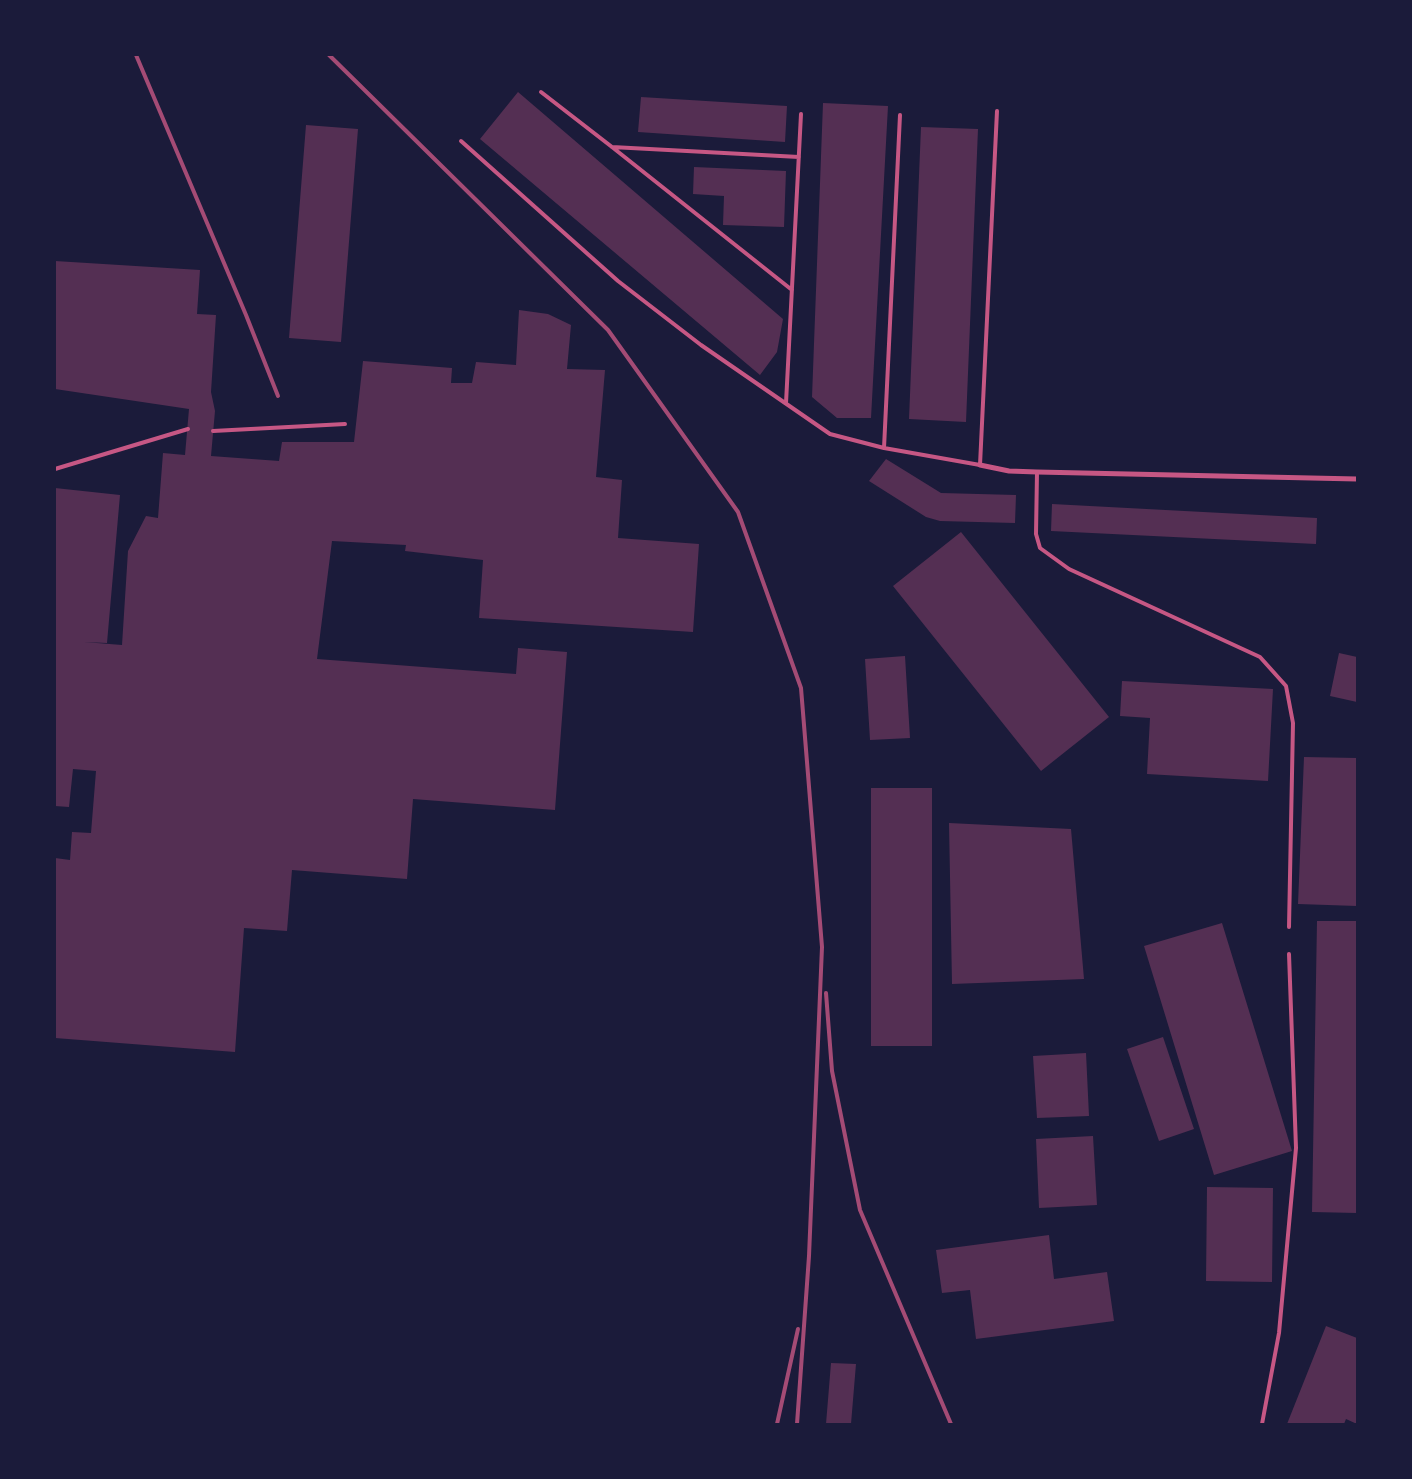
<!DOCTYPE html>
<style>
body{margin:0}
#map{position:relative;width:1412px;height:1479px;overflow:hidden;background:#1b1b3a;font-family:Overpass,sans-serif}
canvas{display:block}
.frame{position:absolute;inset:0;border:56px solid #1b1b3a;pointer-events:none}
</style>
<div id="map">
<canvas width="1412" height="1479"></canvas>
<div class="frame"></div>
</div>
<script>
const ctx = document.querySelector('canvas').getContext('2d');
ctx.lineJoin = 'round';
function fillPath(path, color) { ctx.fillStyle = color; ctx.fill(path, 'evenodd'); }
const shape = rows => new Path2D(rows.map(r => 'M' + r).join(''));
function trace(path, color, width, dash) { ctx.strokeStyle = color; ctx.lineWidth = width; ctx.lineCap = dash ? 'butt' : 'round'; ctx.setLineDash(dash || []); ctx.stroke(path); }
const building = shape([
 [518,92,783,319,777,352,760,375,480,139],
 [641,97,787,106,785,142,638,132],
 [823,103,888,106,871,418,837,418,812,397],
 [306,125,358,129,341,342,289,338],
 [921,127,978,129,966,422,909,419],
 [694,167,786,171,784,227,723,225,724,196,693,194],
 [55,261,200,270,197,314,216,315,211,392,215,411,211,456,279,461,282,442,354,442,363,361,452,368,451,383,472,383,476,362,516,365,519,310,548,314,571,325,567,369,605,370,596,477,622,480,618,538,699,544,693,632,479,618,483,560,405,551,406,545,332,541,317,659,516,674,518,648,567,652,555,810,413,799,407,879,292,870,287,931,244,928,235,1052,55,1038,55,858,70,860,72,832,91,833,96,771,73,769,69,807,55,806,55,488,120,495,107,643,84,642,122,645,128,551,146,516,158,518,163,453,185,455,189,409,55,389],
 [886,459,941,493,1016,495,1015,523,940,521,926,517,869,481],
 [1052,504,1317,518,1316,544,1051,531],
 [961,532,1109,717,1041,771,893,586],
 [1339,653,1357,657,1357,702,1330,696],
 [905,656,910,738,870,740,865,659],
 [1122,681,1273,689,1268,781,1147,774,1150,718,1120,716],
 [1304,757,1357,758,1357,906,1298,904],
 [871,788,932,788,932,1046,871,1046],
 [949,823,1071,829,1084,979,952,984],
 [1317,921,1357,921,1357,1213,1312,1212],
 [1222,923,1292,1151,1214,1175,1144,946],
 [1163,1037,1194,1129,1159,1141,1127,1049],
 [1086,1053,1089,1116,1037,1118,1033,1056],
 [1093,1136,1097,1205,1039,1208,1036,1139],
 [1207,1187,1273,1188,1272,1282,1206,1281],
 [1049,1235,1054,1279,1107,1272,1114,1321,976,1339,970,1290,942,1293,936,1250],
 [1326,1326,1357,1338,1357,1424,1346,1419,1344,1424,1287,1424],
 [831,1363,856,1364,851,1424,826,1424]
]);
const service = shape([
 [541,92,612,147,792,290],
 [461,141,618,281,701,345,830,434,884,448,980,465,997,111],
 [612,147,799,157],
 [786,403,801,114],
 [213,431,345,424],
 [884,448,900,115],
 [55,469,188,429],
 [1037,472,1036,534,1040,548,1069,569,1260,657,1286,686,1293,723,1289,927],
 [1262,1424,1279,1333,1296,1148,1289,954]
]);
const minor = shape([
 [980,465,1009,471,1037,472,1357,479]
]);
const rail = shape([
 [136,55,246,315,278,396],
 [329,55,608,330,738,512,801,688,822,947,809,1256,797,1424],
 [826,993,832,1071,860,1210,951,1424],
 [777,1424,798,1329]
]);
fillPath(building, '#542f53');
trace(service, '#c65784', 4);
trace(minor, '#c65784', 5);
trace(rail, '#a44b75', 4);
</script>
